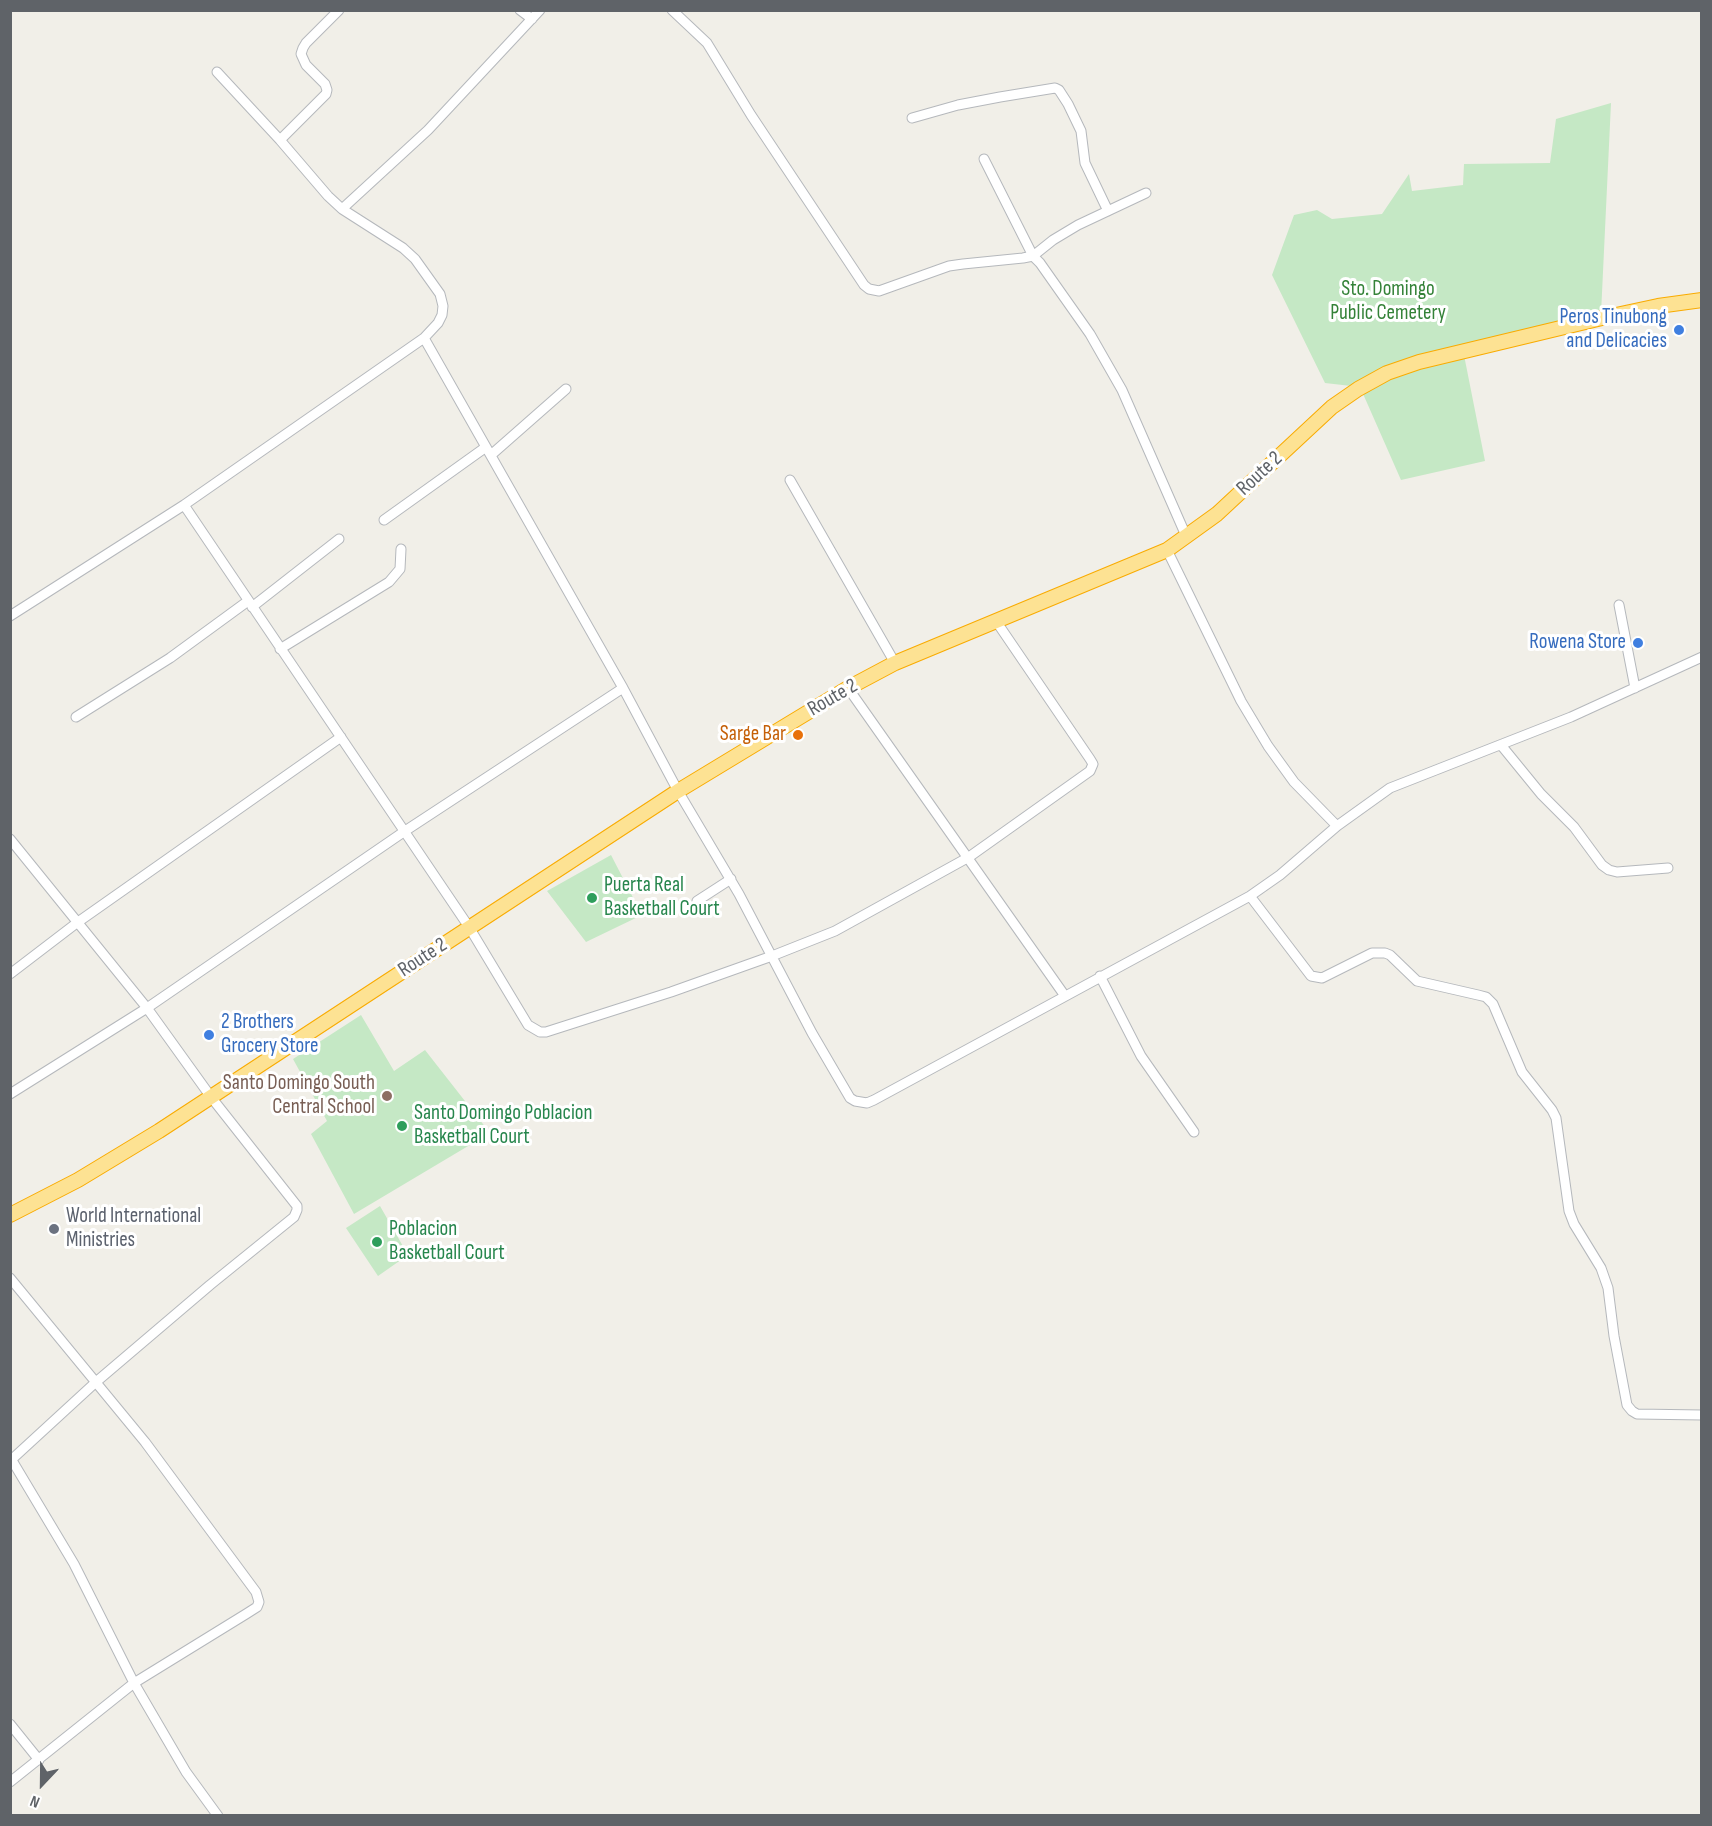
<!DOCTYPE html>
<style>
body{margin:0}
#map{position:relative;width:1712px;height:1826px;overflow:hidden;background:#f1efe8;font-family:"Sofia Sans Condensed",sans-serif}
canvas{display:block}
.frame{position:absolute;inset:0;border:12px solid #5f6368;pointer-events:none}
.north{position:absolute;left:12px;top:1754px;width:60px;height:60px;-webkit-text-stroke:4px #fff;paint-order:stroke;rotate:202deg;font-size:16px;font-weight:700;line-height:24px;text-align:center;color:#5f6368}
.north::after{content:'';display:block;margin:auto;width:21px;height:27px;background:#5f6368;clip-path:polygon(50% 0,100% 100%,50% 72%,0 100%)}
</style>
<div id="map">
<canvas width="1712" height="1826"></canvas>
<div class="frame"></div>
<div class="north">N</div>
</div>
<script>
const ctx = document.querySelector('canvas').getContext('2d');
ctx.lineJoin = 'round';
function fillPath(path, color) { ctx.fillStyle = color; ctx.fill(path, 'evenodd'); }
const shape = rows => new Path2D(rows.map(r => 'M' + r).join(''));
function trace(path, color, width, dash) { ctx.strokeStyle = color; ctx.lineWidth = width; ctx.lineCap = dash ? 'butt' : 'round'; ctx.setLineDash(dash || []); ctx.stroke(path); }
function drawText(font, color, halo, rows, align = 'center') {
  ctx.font = font + ' "Sofia Sans Condensed",sans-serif'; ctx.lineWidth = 6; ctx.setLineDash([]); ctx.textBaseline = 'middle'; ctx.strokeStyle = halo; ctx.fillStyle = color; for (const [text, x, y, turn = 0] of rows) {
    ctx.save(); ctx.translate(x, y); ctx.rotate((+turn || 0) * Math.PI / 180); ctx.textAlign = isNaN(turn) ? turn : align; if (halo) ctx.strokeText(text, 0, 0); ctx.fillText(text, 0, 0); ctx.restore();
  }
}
const green = shape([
 [1611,103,1601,314,1463,350,1485,461,1401,480,1360,387,1325,383,1272,275,1294,215,1317,210,1332,219,1382,214,1409,174,1412,191,1463,185,1464,164,1550,163,1556,119],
 [611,855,642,915,586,942,547,891],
 [361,1015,394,1071,425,1050,490,1133,354,1214,311,1134,327,1121,293,1059],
 [380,1206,408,1255,378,1276,346,1228]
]);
const minor = shape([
 [520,10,532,19],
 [672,10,707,43,751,115,864,285,869,289,879,291,949,266,963,264,1023,258,1033,256,1040,263,1090,334,1122,390,1187,538],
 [912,118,958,105,1000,97,1055,88,1059,90,1068,104,1081,131,1085,163,1108,211],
 [280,140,326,94,327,90,325,84,306,65,301,54,303,48,306,43,339,10],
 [984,159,1033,256,1053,240,1078,225,1146,193],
 [342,209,428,130,540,10],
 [424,338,623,688,678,791,739,894,812,1033,850,1098,855,1101,867,1103,874,1100,1250,896,1280,875,1337,826,1390,788,1571,717,1702,657],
 [491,455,566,389],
 [790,480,895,663],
 [184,505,469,927,528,1025,540,1032,546,1032,671,992,772,956,835,931,969,857,1090,771,1093,764,1090,759,996,621],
 [384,520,486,447],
 [1167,550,1241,701,1268,746,1294,782,1337,826],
 [1619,605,1635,688],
 [252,607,339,539],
 [10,616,184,505,424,338,438,323,442,315,443,306,440,294,415,259,403,248,342,209,328,196,280,140,217,72],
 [280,649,389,582,400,569,401,549],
 [848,688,1065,996],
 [76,717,170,658,248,601],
 [1501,745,1541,794,1574,827,1602,865,1609,870,1617,872,1668,868],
 [10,839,147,1008,211,1097,297,1206,297,1210,294,1217,210,1285,96,1382,10,1461],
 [1250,896,1311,976,1322,978,1372,953,1385,953,1390,955,1417,981,1478,995,1486,997,1493,1004,1522,1072,1552,1110,1556,1118,1569,1211,1574,1224,1601,1268,1608,1288,1614,1336,1627,1405,1632,1411,1637,1414,1702,1415],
 [697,901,731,879],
 [10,974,78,922,341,737],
 [1100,976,1141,1056,1194,1132],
 [10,1094,147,1008,405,831,623,688],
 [10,1278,145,1442,256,1592,259,1602,257,1607,246,1614,134,1683,10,1782],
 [10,1457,74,1564,134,1683,186,1772,218,1816],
 [10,1724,39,1760]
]);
const highway = shape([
 [10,1215,78,1180,159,1131,678,791,848,688,895,663,1167,550,1217,514,1332,407,1358,389,1387,373,1419,362,1602,318,1658,306,1702,300]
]);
const markers = [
 [1679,330,6,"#3f7fe0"],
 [1638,643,6,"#3f7fe0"],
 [798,735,6,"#e8710a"],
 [592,898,6,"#2e9e5b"],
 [209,1035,6,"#3f7fe0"],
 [387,1096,6,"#8d6e63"],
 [402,1126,6,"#2e9e5b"],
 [54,1229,6,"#6b7280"],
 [377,1242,6,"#2e9e5b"]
];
const parkNames = [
 ["Sto. Domingo",1388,290],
 ["Public Cemetery",1388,314]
];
const shopNames = [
 ["Peros Tinubong",1667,318],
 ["and Delicacies",1667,342],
 ["Rowena Store",1626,643],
 ["2 Brothers",221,1023,"left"],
 ["Grocery Store",221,1047,"left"]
];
const streetNames = [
 ["Route 2",1260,474,-43],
 ["Route 2",833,698,-30],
 ["Route 2",423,958,-33]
];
const foodNames = [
 ["Sarge Bar",786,735]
];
const leisureNames = [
 ["Puerta Real",604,886],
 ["Basketball Court",604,910],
 ["Santo Domingo Poblacion",414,1114],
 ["Basketball Court",414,1138],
 ["Poblacion",389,1230],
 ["Basketball Court",389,1254]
];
const educationNames = [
 ["Santo Domingo South",375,1084],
 ["Central School",375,1108]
];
const worshipNames = [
 ["World International",66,1217],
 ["Ministries",66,1241]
];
fillPath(green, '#c5e8c5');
trace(minor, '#b5b8bc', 11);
trace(highway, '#f9ab00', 16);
trace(minor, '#fff', 9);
trace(highway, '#fde293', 14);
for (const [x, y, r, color] of markers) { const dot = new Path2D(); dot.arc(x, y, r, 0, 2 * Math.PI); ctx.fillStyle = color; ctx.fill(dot); trace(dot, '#fff', 2); }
drawText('21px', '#348238', '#fff', parkNames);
drawText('21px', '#366cbe', '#fff', shopNames, 'right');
drawText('21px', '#5f6368', '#fff', streetNames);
drawText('21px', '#c56008', '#fff', foodNames, 'right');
drawText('21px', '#27864d', '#fff', leisureNames, 'left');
drawText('21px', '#785e54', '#fff', educationNames, 'right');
drawText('21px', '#5b616d', '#fff', worshipNames, 'left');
</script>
